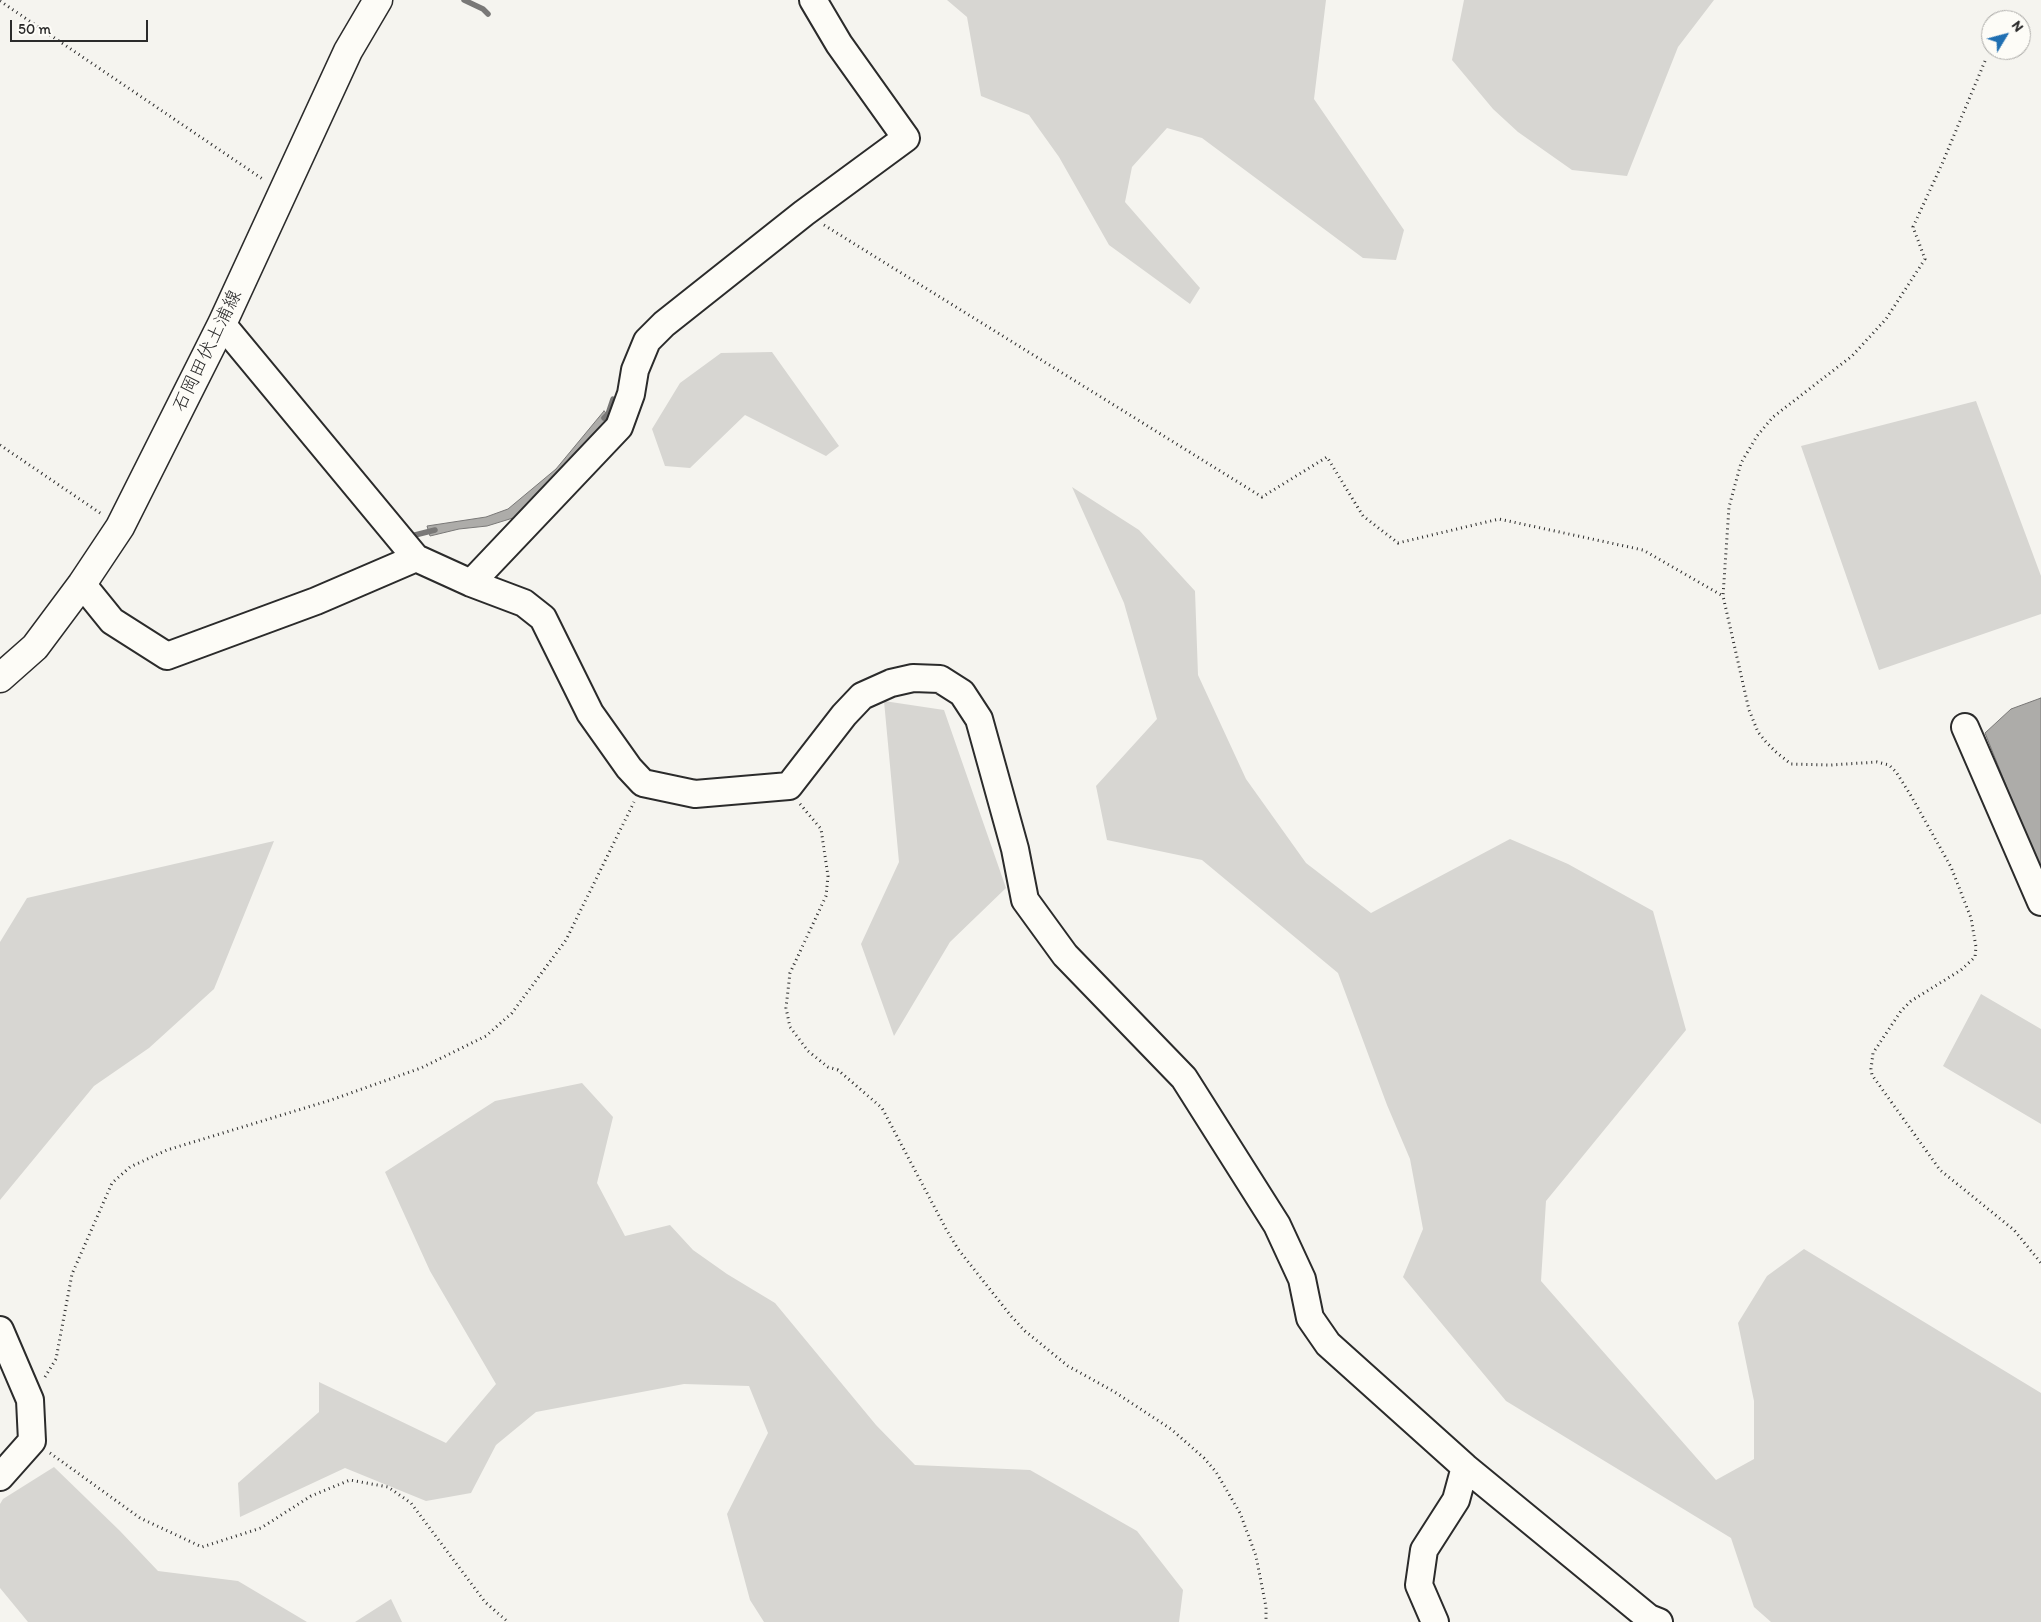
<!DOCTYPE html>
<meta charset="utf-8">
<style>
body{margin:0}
#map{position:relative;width:2041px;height:1622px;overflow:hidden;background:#f5f4ef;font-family:Itim,sans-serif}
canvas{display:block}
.north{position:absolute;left:1981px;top:10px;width:50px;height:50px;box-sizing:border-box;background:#fdfcf7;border:1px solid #a9a8a5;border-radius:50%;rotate:53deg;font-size:14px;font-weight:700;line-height:20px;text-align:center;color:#2b2b2b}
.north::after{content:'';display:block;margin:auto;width:18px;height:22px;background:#1f6fb2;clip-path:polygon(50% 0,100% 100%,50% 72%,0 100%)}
.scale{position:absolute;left:10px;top:20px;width:138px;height:22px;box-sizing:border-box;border:2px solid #2b2b2b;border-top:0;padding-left:6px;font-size:15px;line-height:18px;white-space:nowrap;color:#2b2b2b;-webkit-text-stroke:4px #fdfcf7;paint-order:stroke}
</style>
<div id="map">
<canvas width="2041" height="1622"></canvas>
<div class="north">N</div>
<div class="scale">50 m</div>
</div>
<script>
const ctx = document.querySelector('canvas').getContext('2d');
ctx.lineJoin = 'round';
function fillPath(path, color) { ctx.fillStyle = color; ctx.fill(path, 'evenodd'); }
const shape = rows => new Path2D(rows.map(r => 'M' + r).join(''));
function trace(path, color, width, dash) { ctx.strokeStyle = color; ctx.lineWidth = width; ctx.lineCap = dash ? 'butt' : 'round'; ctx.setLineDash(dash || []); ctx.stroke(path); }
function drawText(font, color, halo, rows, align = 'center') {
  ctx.font = font + ' Itim,"Klee One",sans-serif'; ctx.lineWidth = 4; ctx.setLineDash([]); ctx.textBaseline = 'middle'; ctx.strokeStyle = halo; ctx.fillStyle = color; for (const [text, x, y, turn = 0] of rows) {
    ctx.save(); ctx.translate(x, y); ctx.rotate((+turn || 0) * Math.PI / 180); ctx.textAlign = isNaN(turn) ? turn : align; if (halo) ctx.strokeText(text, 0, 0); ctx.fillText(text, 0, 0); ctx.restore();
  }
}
const green = shape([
 [947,0,1326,0,1314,99,1404,230,1396,260,1363,258,1202,138,1167,128,1132,167,1125,202,1200,288,1190,304,1109,245,1059,157,1029,115,981,96,967,17],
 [1464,0,1714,0,1678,47,1627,176,1572,170,1518,132,1493,109,1452,60],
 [772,352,839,446,826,456,745,415,690,468,665,466,652,429,680,383,721,353],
 [1976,401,2041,576,2041,614,1879,670,1801,446],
 [1072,487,1139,530,1195,591,1198,675,1246,779,1306,863,1371,913,1510,839,1568,864,1653,911,1686,1030,1546,1201,1541,1281,1716,1480,1754,1459,1754,1401,1738,1323,1767,1276,1804,1249,2041,1393,2041,1622,1771,1622,1754,1607,1731,1538,1506,1401,1403,1277,1423,1229,1410,1159,1387,1105,1338,973,1202,860,1107,840,1096,786,1157,719,1124,603],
 [884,701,944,710,1006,888,950,942,894,1036,861,944,899,862],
 [274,841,214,989,149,1048,94,1086,0,1200,0,942,27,898],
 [1981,994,2041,1029,2041,1124,1943,1066],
 [582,1083,613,1117,597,1183,625,1236,670,1225,693,1250,727,1274,775,1303,876,1425,915,1465,1030,1470,1137,1531,1183,1590,1179,1622,764,1622,750,1600,727,1514,768,1433,749,1386,684,1384,536,1412,496,1445,471,1493,426,1501,345,1468,240,1517,238,1483,319,1412,319,1382,446,1443,496,1384,430,1271,385,1172,495,1101],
 [54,1467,120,1531,158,1571,238,1581,307,1622,28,1622,0,1588,0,1504,3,1499],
 [391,1599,402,1622,355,1622]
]);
const water = shape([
 [604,411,611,417,537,499,513,518,487,526,459,529,430,536,427,526,486,517,508,509,556,469,604,411],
 [2041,698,2041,872,1985,733,2011,709,2041,698]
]);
const stream = shape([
 [464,0,483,9,488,14],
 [604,418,608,414,613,399],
 [415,535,435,530]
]);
const path = shape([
 [0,1,264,180],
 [1985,61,1942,164,1913,227,1925,259,1886,319,1852,356,1773,417,1757,436,1741,463,1729,507,1723,596,1749,710,1758,732,1766,742,1776,752,1791,764,1831,765,1877,762,1889,765,1896,772,1910,794,1951,867,1971,918,1976,947,1975,957,1961,970,1911,1001,1901,1011,1873,1053,1871,1069,1872,1075,1940,1170,2014,1230,2041,1263],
 [824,225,1262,497,1327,457,1363,516,1398,543,1499,519,1643,550,1723,596],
 [0,445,103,515],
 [800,804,821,829,828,876,826,896,790,973,786,1008,790,1027,808,1051,828,1067,838,1070,882,1108,946,1229,958,1249,1011,1316,1025,1331,1068,1366,1113,1391,1171,1429,1204,1458,1216,1472,1240,1513,1256,1556,1266,1607,1266,1622],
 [45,1377,56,1359,72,1274,112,1183,130,1167,167,1150,331,1100,421,1068,486,1036,512,1013,566,940,634,802],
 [50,1453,140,1518,202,1547,261,1528,311,1496,350,1480,388,1487,411,1503,485,1602,508,1622]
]);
const minor = shape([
 [222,324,416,558,471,583,524,603,543,618,590,713,629,768,643,783,695,794,789,786,844,715,862,696,891,683,913,678,940,679,962,693,979,719,1015,849,1025,900,1065,955,1184,1078,1277,1225,1302,1279,1310,1318,1328,1344,1465,1467,1649,1618,1659,1622],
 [471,583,619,427,631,394,635,370,647,341,664,324,804,213,906,138,839,44,813,0],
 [82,584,112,621,167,656,316,601,416,558],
 [1965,727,2041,902],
 [0,1330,30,1400,32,1441,0,1477],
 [1435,1622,1419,1585,1424,1550,1456,1500,1465,1467]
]);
const major = shape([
 [0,678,35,647,82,584,120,527,222,324,348,51,378,0]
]);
const streetNames = [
 ["石岡田伏土浦線",208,351,-64]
];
fillPath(green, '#d7d6d2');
fillPath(water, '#adaca9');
trace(water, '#797877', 1);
trace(stream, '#797877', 5.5);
trace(minor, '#2b2b2b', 30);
trace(major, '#2b2b2b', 31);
trace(path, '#2b2b2b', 3, [1, 4]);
trace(minor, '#fdfcf7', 26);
trace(major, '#fdfcf7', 28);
drawText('19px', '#2b2b2b', '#fdfcf7', streetNames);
</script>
